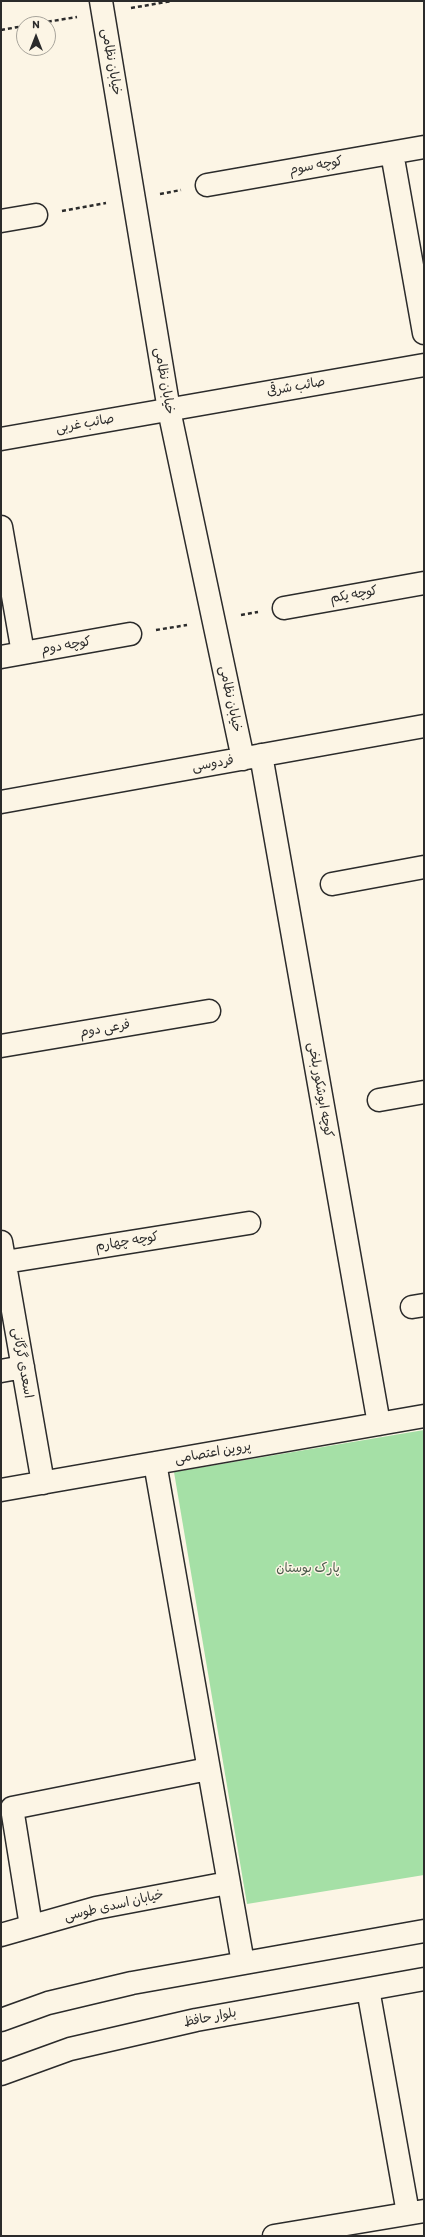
<!DOCTYPE html>
<meta charset="utf-8">
<style>
body{margin:0}
#map{position:relative;width:425px;height:2237px;overflow:hidden;background:#fcf5e5;font-family:Itim,sans-serif}
canvas{display:block}
.frame{position:absolute;inset:0;border:2px solid #2b2b2b;pointer-events:none}
.north{position:absolute;left:16px;top:16px;width:40px;height:40px;box-sizing:border-box;background:#fcf5e5;border:1px solid #a8a49b;border-radius:50%;rotate:0deg;font-size:11px;font-weight:700;line-height:16px;text-align:center;color:#2b2b2b}
.north::after{content:'';display:block;margin:auto;width:14px;height:18px;background:#2b2b2b;clip-path:polygon(50% 0,100% 100%,50% 72%,0 100%)}
</style>
<div id="map">
<canvas width="425" height="2237"></canvas>
<div class="frame"></div>
<div class="north">N</div>
</div>
<script>
const ctx = document.querySelector('canvas').getContext('2d');
ctx.lineJoin = 'round';
function fillPath(path, color) { ctx.fillStyle = color; ctx.fill(path, 'evenodd'); }
const shape = rows => new Path2D(rows.map(r => 'M' + r).join(''));
function trace(path, color, width, dash) { ctx.strokeStyle = color; ctx.lineWidth = width; ctx.lineCap = dash ? 'butt' : 'round'; ctx.setLineDash(dash || []); ctx.stroke(path); }
function drawText(font, color, halo, rows, align = 'center') {
  ctx.font = font + ' Itim,"Playpen Sans Arabic",sans-serif'; ctx.lineWidth = 3; ctx.setLineDash([]); ctx.textBaseline = 'middle'; ctx.strokeStyle = halo; ctx.fillStyle = color; for (const [text, x, y, turn = 0] of rows) {
    ctx.save(); ctx.translate(x, y); ctx.rotate((+turn || 0) * Math.PI / 180); ctx.textAlign = isNaN(turn) ? turn : align; if (halo) ctx.strokeText(text, 0, 0); ctx.fillText(text, 0, 0); ctx.restore();
  }
}
const green = shape([
 [424,1430,424,1875,247,1904,174,1472]
]);
const path = shape([
 [131,8,172,1],
 [34,24,77,17],
 [1,30,24,26],
 [160,194,181,190],
 [62,211,106,203],
 [241,615,258,612],
 [156,630,187,625]
]);
const minor = shape([
 [101,1,169,410,243,759],
 [392,153,424,333],
 [207,185,424,147],
 [1,221,36,215],
 [1,439,424,365],
 [1,527,23,653],
 [284,608,424,583],
 [1,657,130,634],
 [261,755,379,1424],
 [1,802,424,726],
 [332,884,424,867],
 [1,1046,209,1011],
 [379,1100,424,1092],
 [1,1242,43,1483],
 [5,1262,249,1223],
 [412,1307,424,1305],
 [1,1371,23,1367],
 [155,1463,243,1963],
 [1,1490,424,1416],
 [31,1926,12,1808,208,1769],
 [1,1935,96,1908,228,1883],
 [368,1989,408,2213],
 [1,2020,48,2003,132,1983,424,1931],
 [1,2074,70,2049,196,2020,424,1979],
 [274,2236,424,2211]
]);
const streetNames = [
 ["خیابان نظامی",111,62,80],
 ["کوچه سوم",316,166,-10],
 ["خیابان نظامی",164,381,80],
 ["صائب شرقی",296,387,-10],
 ["صائب غربی",85,424,-10],
 ["کوچه یکم",354,595,-10],
 ["کوچه دوم",66,646,-10],
 ["خیابان نظامی",230,699,78],
 ["فردوسی",213,764,-10],
 ["فرعی دوم",105,1029,-10],
 ["کوچه ابوشکور بلخی",320,1090,80],
 ["کوچه چهارم",127,1242,-9],
 ["اسعدی گرگانی",22,1363,80],
 ["پروین اعتصامی",213,1453,-10],
 ["خیابان اسدی طوسی",114,1906,-13],
 ["بلوار حافظ",210,2018,-11]
];
const parkNames = [
 ["پارک بوستان",308,1569]
];
fillPath(green, '#a5e0a6');
trace(minor, '#2b2b2b', 25);
trace(path, '#2b2b2b', 2.5, [4, 3]);
trace(minor, '#fcf5e5', 22);
drawText('13px', '#2b2b2b', '#fcf5e5', streetNames);
drawText('13px', '#4a584a', '#fcf5e5', parkNames);
</script>
